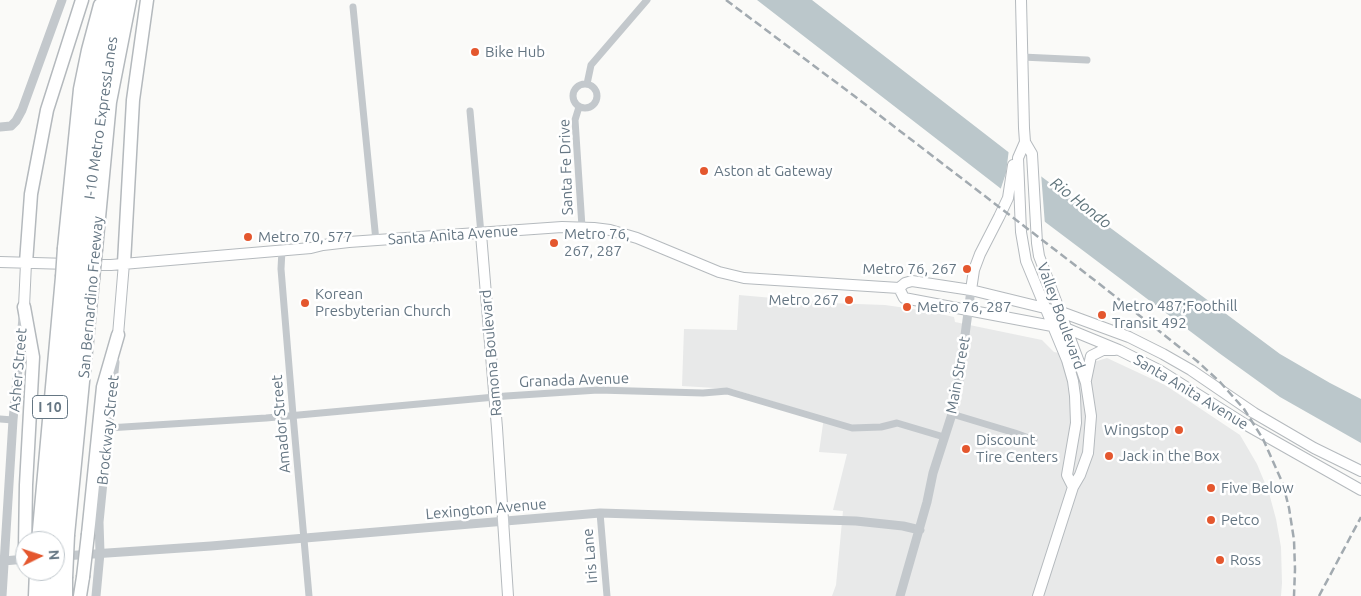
<!DOCTYPE html>
<style>
body{margin:0}
#map{position:relative;width:1361px;height:596px;overflow:hidden;background:#fafaf8;font-family:Ubuntu,sans-serif}
canvas{display:block}
.north{position:absolute;left:15px;top:531px;width:50px;height:50px;box-sizing:border-box;background:#fff;border:1px solid #c1c8cd;border-radius:50%;rotate:86deg;font-size:14px;font-weight:700;line-height:20px;text-align:center;color:#657683}
.north::after{content:'';display:block;margin:auto;width:18px;height:22px;background:#e4572e;clip-path:polygon(50% 0,100% 100%,50% 72%,0 100%)}
</style>
<div id="map">
<canvas width="1361" height="596"></canvas>
<div class="north">N</div>
</div>
<script>
const ctx = document.querySelector('canvas').getContext('2d');
ctx.lineJoin = 'round';
function fillPath(path, color) { ctx.fillStyle = color; ctx.fill(path, 'evenodd'); }
const shape = rows => new Path2D(rows.map(r => 'M' + r).join(''));
function trace(path, color, width, dash) { ctx.strokeStyle = color; ctx.lineWidth = width; ctx.lineCap = dash ? 'butt' : 'round'; ctx.setLineDash(dash || []); ctx.stroke(path); }
function drawText(font, color, halo, rows, align = 'center') {
  ctx.font = font + ' Ubuntu,sans-serif'; ctx.lineWidth = 5; ctx.setLineDash([]); ctx.textBaseline = 'middle'; ctx.strokeStyle = halo; ctx.fillStyle = color; for (const [text, x, y, turn = 0] of rows) {
    ctx.save(); ctx.translate(x, y); ctx.rotate((+turn || 0) * Math.PI / 180); ctx.textAlign = isNaN(turn) ? turn : align; if (halo) ctx.strokeText(text, 0, 0); ctx.fillText(text, 0, 0); ctx.restore();
  }
}
const built = shape([
 [739,295,830,303,885,305,927,311,954,317,955,322,1042,340,1054,352,1097,361,1107,358,1165,385,1240,435,1257,464,1269,493,1276,519,1281,547,1282,583,1281,596,832,596,836,585,843,511,833,510,847,454,819,452,824,417,732,389,682,386,684,329,737,330]
]);
const water = shape([
 [757,0,812,0,1007,151,1280,354,1330,383,1361,399,1361,443,1280,397,1219,353,1000,188]
]);
const pier = shape([
 [1009,149,1041,173,1045,225,1000,191,1006,173]
]);
const minor = shape([
 [353,7,376,241],
 [1022,57,1087,60],
 '573 96a12 12 0 1 1 24 0a12 12 0 1 1-24 0Z',
 [587,84,591,65,647,0],
 [579,107,575,120,582,227],
 [470,111,481,234],
 [282,250,281,269,293,415,309,596],
 [952,414,1015,433,1034,440],
 [0,419,13,420],
 [108,428,266,418,506,396,598,390,703,393,727,391,852,428,881,427,897,423,944,437],
 [600,513,607,596]
]);
const tertiary = shape([
 [0,127,11,126,16,121,22,110,62,0],
 [63,556,211,546,600,513,856,521,903,526,920,530],
 [4,561,25,559],
 [2,596,13,420,23,318],
 [96,596,100,553,99,522,115,362],
 [900,596,927,502,933,473,952,414,957,395,971,290]
]);
const primary = shape([
 [1021,0,1024,128,1025,142,1032,154,1037,243,1039,256,1079,362,1086,383,1091,416,1088,453,1080,475,1073,487,1038,596],
 [1025,142,1018,158,1021,232,1026,261,1067,360,1073,381,1075,396,1076,423,1067,475,1073,487],
 [481,234,497,428,508,596],
 [0,262,69,264],
 [88,265,111,265,311,248,323,245,349,242,562,227,594,228,610,230,637,238,719,272,744,278,899,288,905,283,912,281,971,290,1061,312,1129,337,1163,354,1191,370,1254,413,1314,448,1361,471],
 [899,288,904,298,1068,329,1119,350,1159,370,1248,426,1361,490],
 [971,290,974,270,980,254,999,217,1008,198,1013,165],
 [24,307,26,263],
 [118,335,124,263],
 [1086,380,1091,356,1103,350,1115,350]
]);
const motorway = shape([
 [64,248,80,89,88,50,100,5],
 [75,248,81,170,89,104,109,0],
 [85,249,95,133,105,68,119,0],
 [96,249,110,102,130,0],
 [26,263,31,194,47,110,82,0],
 [124,263,133,100,147,0],
 [24,307,33,357,26,485,25,548],
 [88,534,103,387,118,335],
 [68,535,93,279],
 [60,536,82,278],
 [38,541,62,277],
 [49,541,72,277],
 [35,596,36,571],
 [45,596,47,571],
 [56,596,57,579],
 [66,596,66,578],
 [80,596,83,577]
]);
const rail = shape([
 [726,0,853,95,1097,282,1197,361,1220,382,1244,409,1263,439,1283,484,1289,508,1294,540,1295,569,1294,596],
 [1319,596,1361,517]
]);
const motorwayBridge = shape([
 [62,277,64,248],
 [72,277,75,248],
 [82,278,85,249],
 [93,279,96,249],
 [83,577,88,534],
 [66,578,68,535],
 [57,579,60,536]
]);
const markers = [
 [475,52,5,"#e4572e"],
 [704,171,5,"#e4572e"],
 [248,237,5,"#e4572e"],
 [554,243,5,"#e4572e"],
 [967,269,5,"#e4572e"],
 [849,300,5,"#e4572e"],
 [305,303,5,"#e4572e"],
 [907,307,5,"#e4572e"],
 [1102,315,5,"#e4572e"],
 [1179,430,5,"#e4572e"],
 [966,449,5,"#e4572e"],
 [1109,456,5,"#e4572e"],
 [1211,488,5,"#e4572e"],
 [1211,520,5,"#e4572e"],
 [1220,560,5,"#e4572e"]
];
const shields = [
 [50,407,35]
];
const shieldNames = [
 ["I 10",50,407]
];
const poiNames = [
 ["Bike Hub",485,52],
 ["Aston at Gateway",714,171],
 ["Metro 76,",564,234],
 ["267, 287",564,251],
 ["Metro 70, 577",258,237],
 ["Metro 76, 267",957,269,"right"],
 ["Korean",315,294],
 ["Presbyterian Church",315,311],
 ["Metro 267",839,300,"right"],
 ["Metro 487;Foothill",1112,306],
 ["Transit 492",1112,323],
 ["Metro 76, 287",917,307],
 ["Wingstop",1169,430,"right"],
 ["Discount",976,440],
 ["Tire Centers",976,457],
 ["Jack in the Box",1119,456],
 ["Five Below",1221,488],
 ["Petco",1221,520],
 ["Ross",1230,560]
];
const streetNames = [
 ["I-10 Metro ExpressLanes",101,118,-82],
 ["Santa Fe Drive",566,167,-92],
 ["Santa Anita Avenue",453,235,-4],
 ["San Bernardino Freeway",91,297,-85],
 ["Valley Boulevard",1061,316,70],
 ["Ramona Boulevard",491,353,-95],
 ["Asher Street",18,370,-85],
 ["Main Street",958,375,-80],
 ["Granada Avenue",574,380,-2],
 ["Santa Anita Avenue",1191,392,31],
 ["Amador Street",281,424,-95],
 ["Brockway Street",108,430,-84],
 ["Lexington Avenue",486,509,-5],
 ["Iris Lane",590,556,-95]
];
const waterNames = [
 ["Rio Hondo",1081,203,38]
];
fillPath(built, '#e8e9e9');
fillPath(water, '#bbc7cb');
fillPath(pier, '#fafaf8');
trace(primary, '#b5babe', 12);
trace(motorway, '#b4b9bd', 15);
trace(minor, '#c3c8cc', 7);
trace(tertiary, '#c3c8cc', 9);
trace(primary, '#fff', 10);
trace(motorway, '#fff', 12);
trace(rail, '#a2aab0', 2.5, [8, 4]);
trace(motorwayBridge, '#b4b9bd', 15, []);
trace(motorwayBridge, '#fff', 12);
for (const [x, y, r, color] of markers) { const dot = new Path2D(); dot.arc(x, y, r, 0, 2 * Math.PI); ctx.fillStyle = color; ctx.fill(dot); trace(dot, '#fff', 2); }
for (const [x, y, w] of shields) { const box = new Path2D(); box.roundRect(x - w / 2, y - 11.5, w, 23, 4); ctx.fillStyle = '#fff'; ctx.fill(box); trace(box, '#657683', 1); }
drawText('bold 14px', '#657683', null, shieldNames);
drawText('15px', '#657683', '#fff', poiNames, 'left');
drawText('15px', '#657683', '#fff', streetNames);
drawText('italic 16px', '#60757c', '#fff', waterNames);
</script>
